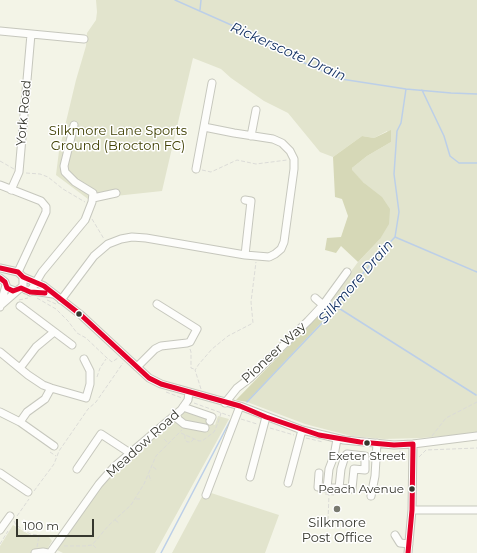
<!DOCTYPE html>
<style>
body{margin:0}
#map{position:relative;width:477px;height:553px;overflow:hidden;background:#f3f4e7;font-family:Montserrat,sans-serif}
canvas{display:block}
.scale{position:absolute;left:16px;top:519px;width:78px;height:18px;box-sizing:border-box;border:2px solid #36372e;border-top:0;padding-left:5px;font-size:12px;line-height:14px;white-space:nowrap;color:#36372e;-webkit-text-stroke:3px #fff;paint-order:stroke}
</style>
<div id="map">
<canvas width="477" height="553"></canvas>
<div class="scale">100 m</div>
</div>
<script>
const ctx = document.querySelector('canvas').getContext('2d');
ctx.lineJoin = 'round';
function fillPath(path, color) { ctx.fillStyle = color; ctx.fill(path, 'evenodd'); }
const shape = rows => new Path2D(rows.map(r => 'M' + r).join(''));
function trace(path, color, width, dash) { ctx.strokeStyle = color; ctx.lineWidth = width; ctx.lineCap = dash ? 'butt' : 'round'; ctx.setLineDash(dash || []); ctx.stroke(path); }
function drawText(font, color, halo, rows, align = 'center') {
  ctx.font = font + ' Montserrat,sans-serif'; ctx.lineWidth = 3; ctx.setLineDash([]); ctx.textBaseline = 'middle'; ctx.strokeStyle = halo; ctx.fillStyle = color; for (const [text, x, y, turn = 0] of rows) {
    ctx.save(); ctx.translate(x, y); ctx.rotate((+turn || 0) * Math.PI / 180); ctx.textAlign = isNaN(turn) ? turn : align; if (halo) ctx.strokeText(text, 0, 0); ctx.fillText(text, 0, 0); ctx.restore();
  }
}
const green = shape([
 [96,0,477,0,477,433,421,438,384,439,351,436,305,424,247,402,335,307,318,316,358,262,380,239,364,183,352,171,352,168,367,156,391,142,387,131,374,138,362,136,333,157,320,152,288,113,264,101,231,78,221,69,193,58,162,191,106,197,92,202,56,175,59,151,76,80,86,46,87,33,96,20,97,12],
 [185,409,209,418,208,422,215,425,218,416,229,419,155,553,63,553,55,549,86,506,116,468],
 [205,491,279,515,265,553,172,553],
 [13,525,30,535,49,537,52,541,46,551,32,553,0,553,0,546]
]);
const forest = shape([
 [391,130,391,142,367,156,352,168,352,170,364,183,382,197,390,209,389,224,380,239,358,262,341,246,336,253,325,250,327,238,341,237,348,216,342,199,335,197,333,157,362,136,374,138],
 [336,307,247,402,236,400,318,316]
]);
const stream = shape([
 [175,0,247,32,286,55,341,79,406,89,451,93,477,94],
 [200,10,201,0],
 [422,90,444,136,450,156,459,163,477,163],
 [395,237,477,272],
 [337,307,476,395],
 [247,402,324,321,378,255,395,237,399,212,394,174,397,131,401,123,406,89],
 [161,553,230,421]
]);
const path = shape([
 [0,161,14,169],
 [202,170,211,172,237,160,256,164,287,160],
 [26,173,40,174,48,177,63,189,85,202],
 [92,219,104,239],
 [37,298,56,309,68,321,77,333,86,338,107,358,112,362,118,358],
 [19,300,28,298],
 [47,300,56,304],
 [190,349,191,352,191,368,194,369],
 [97,377,100,368,106,359],
 [201,389,195,370,199,364,212,349,228,336,253,323,251,302,256,262],
 [166,392,182,398],
 [194,403,230,416],
 [241,419,257,424],
 [270,428,294,435],
 [181,433,199,441,202,441,214,432,218,423,221,413],
 [185,435,185,439,187,442,191,442,194,439],
 [432,436,446,418,477,402],
 [306,438,323,442],
 [164,439,168,443],
 [399,451,407,455],
 [50,452,56,456],
 [419,457,426,450,477,448],
 [153,467,156,469,156,471],
 [149,475,151,481],
 [34,491,54,464,59,451,88,409,96,402,123,363],
 [325,494,334,495],
 [136,499,140,499],
 [17,516,29,499],
 [115,520,119,523],
 [328,520,329,495],
 [14,521,16,525,30,534,53,537],
 [0,544,8,531],
 [93,545,96,548],
 [64,546,85,546,92,545,109,525,131,505,144,484,156,456,182,430],
 [37,547,39,536]
]);
const minor = shape([
 [0,31,84,39],
 [251,136,256,110],
 [196,169,212,83],
 [0,185,41,201,46,207,46,212,18,272],
 [11,190,19,172,31,34],
 [93,198,116,193],
 [245,255,251,201,245,200],
 [0,268,18,272,23,277,44,286,81,315,149,378,161,384,240,406,302,430,344,440,394,445,413,444,477,436],
 [0,278,5,282,7,288,15,291,18,290,23,286,23,277],
 [26,290,53,294],
 [30,292,42,272,85,220,92,202,93,193,75,182,65,172,64,166,74,125],
 [315,298,323,305],
 [61,300,94,256,108,244,121,239,132,237,146,238,245,255,269,257,275,254,281,249,284,242,294,169,294,159,290,151,282,143,273,139,234,133,204,127],
 [2,304,18,290],
 [20,306,72,345],
 [0,307,6,285],
 [0,352,28,375,43,385,51,388,86,398,90,384,90,371,84,359],
 [137,367,155,349,161,346,187,343,190,342,197,329,157,304],
 [20,368,36,347,54,332],
 [225,403,237,388,250,378,308,321,323,305,347,272],
 [183,407,212,417,210,421],
 [0,412,20,422,54,446],
 [174,416,184,424,205,428],
 [20,422,27,412,45,399,51,388],
 [77,469,101,434,130,453],
 [0,473,28,492],
 [319,473,318,487,327,488,329,469,334,456,337,439],
 [250,477,266,417],
 [288,483,302,430],
 [327,488,339,488,352,489,354,469,365,470,365,456,347,454,345,456,341,469,339,488],
 [206,495,240,406],
 [371,496,375,476,377,443],
 [412,510,477,510],
 [0,530,10,516],
 [395,535,400,543,409,544],
 [35,553,43,552,48,553],
 [50,553,99,484,114,467,181,410,188,400,189,392],
 [408,553,412,510,413,444]
]);
const bus1 = shape([
 [0,268,18,272,23,277,44,286,81,315,149,378,161,384,240,406,266,417,319,435,360,442,394,445,413,444,412,510,408,553],
 [0,278,5,282,7,288,13,291,21,288,30,292,45,293]
]);
const markers = [
 [79,314,3.5,"#36372e"],
 [367,443,3.5,"#36372e"],
 [412,489,3.5,"#36372e"],
 [337,509,4,"#78796f"]
];
const busNames = [
 ["Exeter Street",367,456],
 ["Peach Avenue",404,489,"right"]
];
const streetNames = [
 ["York Road",24,113,-85],
 ["Pioneer Way",274,353,-43],
 ["Meadow Road",143,444,-42]
];
const parkNames = [
 ["Silkmore Lane Sports",118,131],
 ["Ground (Brocton FC)",118,146]
];
const poiNames = [
 ["Silkmore",337,523],
 ["Post Office",337,538]
];
const waterNames = [
 ["Rickerscote Drain",288,52,24],
 ["Silkmore Drain",356,282,-49]
];
fillPath(green, '#e2e4cd');
fillPath(forest, '#d6d8b7');
trace(stream, '#bccfe8', 1.5);
trace(minor, '#c6c7bd', 9);
trace(path, '#dbdbd7', 1, [4, 2]);
trace(minor, '#fdfdfb', 7);
trace(bus1, '#e4002b', 5);
for (const [x, y, r, color] of markers) { const dot = new Path2D(); dot.arc(x, y, r, 0, 2 * Math.PI); ctx.fillStyle = color; ctx.fill(dot); trace(dot, '#fff', 1.5); }
drawText('12px', '#36372e', '#fff', busNames);
drawText('13px', '#36372e', '#fff', streetNames);
drawText('13px', '#404003', '#fff', parkNames);
drawText('13px', '#36372e', '#fff', poiNames);
drawText('italic 14px', '#133163', '#fff', waterNames);
</script>
